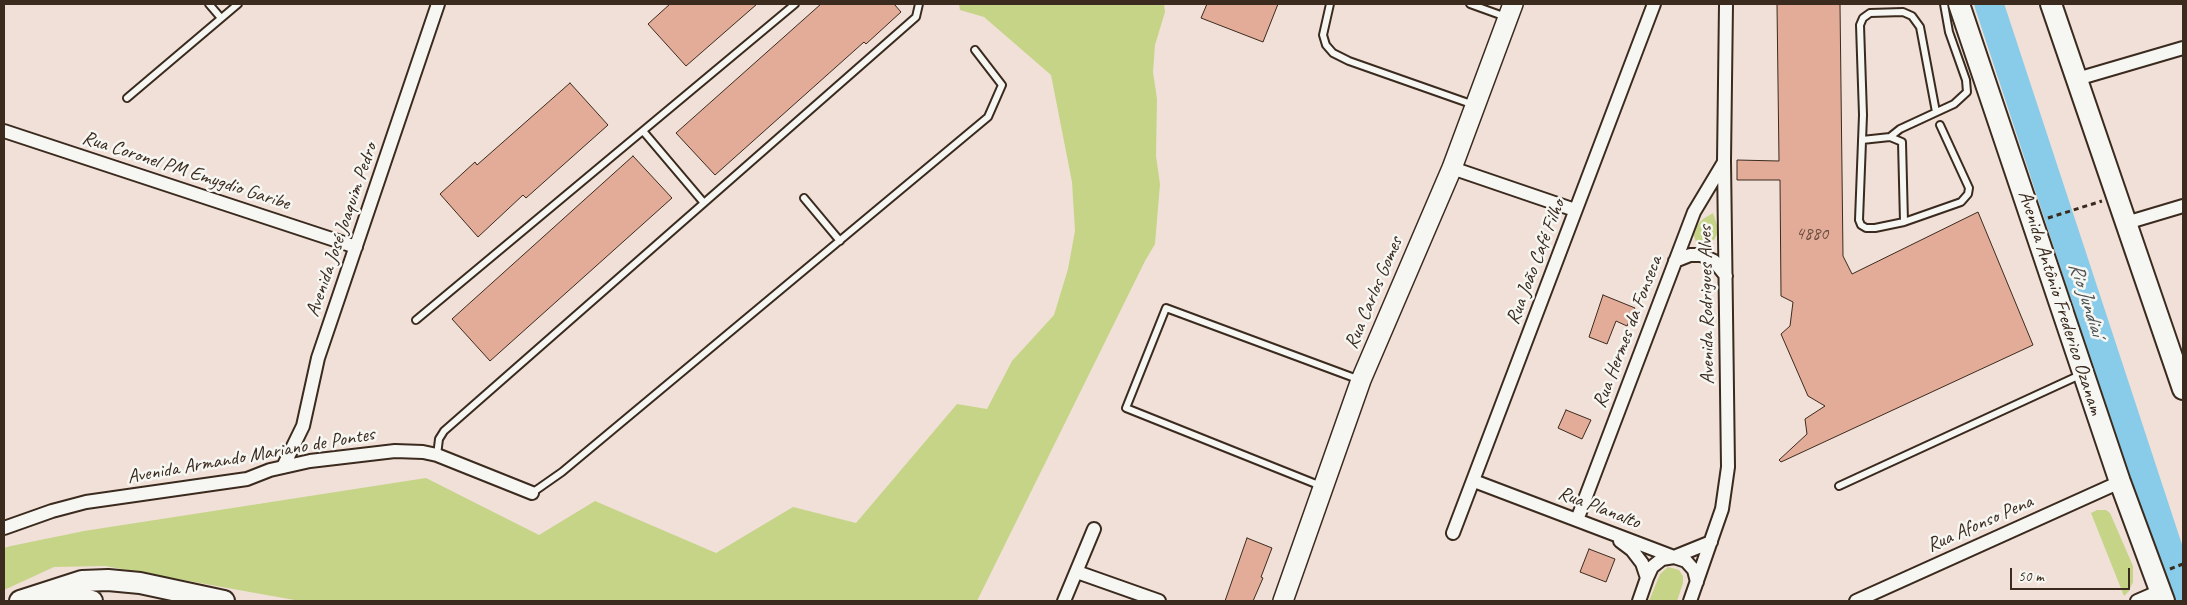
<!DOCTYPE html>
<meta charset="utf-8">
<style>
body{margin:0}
#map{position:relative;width:2187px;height:605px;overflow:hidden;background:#f0e0d7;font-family:Caveat,sans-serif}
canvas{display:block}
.frame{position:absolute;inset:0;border:5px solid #3b2a1e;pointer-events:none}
.scale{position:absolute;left:2010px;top:568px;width:120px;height:22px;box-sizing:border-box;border:2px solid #3b2a1e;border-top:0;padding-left:6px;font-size:15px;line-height:18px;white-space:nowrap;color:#3b2a1e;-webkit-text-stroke:4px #f6f6f2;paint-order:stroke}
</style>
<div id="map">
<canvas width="2187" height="605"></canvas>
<div class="frame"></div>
<div class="scale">50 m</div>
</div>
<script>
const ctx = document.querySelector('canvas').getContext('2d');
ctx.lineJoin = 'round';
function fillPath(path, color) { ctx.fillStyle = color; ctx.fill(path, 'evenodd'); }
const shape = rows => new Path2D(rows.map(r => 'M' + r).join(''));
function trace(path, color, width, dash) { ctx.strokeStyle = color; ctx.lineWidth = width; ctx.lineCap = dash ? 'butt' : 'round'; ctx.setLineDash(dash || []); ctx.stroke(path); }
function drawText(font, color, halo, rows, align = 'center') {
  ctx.font = font + ' Caveat,sans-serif'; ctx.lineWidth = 5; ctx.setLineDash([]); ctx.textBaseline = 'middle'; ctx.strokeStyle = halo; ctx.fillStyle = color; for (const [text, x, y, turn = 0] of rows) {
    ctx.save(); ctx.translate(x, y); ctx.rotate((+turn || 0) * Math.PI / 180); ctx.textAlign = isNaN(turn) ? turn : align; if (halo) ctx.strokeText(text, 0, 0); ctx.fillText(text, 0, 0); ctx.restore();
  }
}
const green = shape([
 [959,4,1164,4,1165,12,1155,45,1153,72,1157,99,1156,156,1160,184,1155,244,1145,261,977,601,300,601,105,566,54,567,4,590,4,548,11,546,84,531,426,478,539,535,595,501,716,553,793,507,856,523,957,404,987,409,1012,361,1054,315,1068,269,1075,231,1072,182,1051,75,984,17,960,10],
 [1713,213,1719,231,1714,240,1705,247,1696,242,1692,230,1703,219],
 [2097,510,2106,510,2110,513,2133,566,2133,582,2129,591,2124,596,2091,513],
 [1668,567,1679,570,1683,576,1683,583,1677,601,1649,601,1660,574]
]);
const river = shape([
 [1989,4,2183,594]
]);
const building = shape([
 [670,4,757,4,686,66,648,24,670,4],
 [821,4,894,4,901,12,866,44,864,42,715,175,676,133,821,4],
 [1207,4,1278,4,1263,42,1201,18,1207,4],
 [1777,4,1840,4,1843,256,1852,274,1978,212,2033,345,1781,462,1779,460,1807,434,1805,419,1825,406,1808,396,1781,334,1790,326,1793,302,1781,296,1780,180,1737,180,1737,160,1779,161,1777,4],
 [570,83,608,125,526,198,523,195,478,237,440,194,475,162,477,165,570,83],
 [633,156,672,198,490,361,452,319,633,156],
 [1603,295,1635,308,1627,326,1616,321,1607,344,1589,337,1603,295],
 [1566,410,1591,420,1582,439,1558,428,1566,410],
 [1247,538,1272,548,1261,577,1263,578,1253,601,1225,601,1247,538],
 [1589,549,1615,559,1606,582,1580,572,1589,549]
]);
const path = shape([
 [2048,218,2102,201],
 [2170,569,2183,564]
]);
const lane = shape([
 [209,4,221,18],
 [1330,4,1323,35,1326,45,1333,53,1349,61,1474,105],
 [1470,4,1506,17],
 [127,98,238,4],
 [1936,112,1920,27,1912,16,1903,12,1870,13,1863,18,1860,25,1863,115,1859,220,1861,225,1866,228,1875,228,1904,222,1961,202,1968,194,1969,188,1940,125],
 [643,131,704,203],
 [1890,137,1900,129,1954,104,1967,92,1966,80,1949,32,1944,4],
 [1862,140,1890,137,1902,142,1904,222],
 [804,198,840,241],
 [416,320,795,4],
 [437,455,439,439,444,431,916,17,919,4],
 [1321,486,1126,408,1166,308,1360,380],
 [1839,486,2080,375],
 [532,493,562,472,988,117,1002,85,975,50]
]);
const street = shape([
 [2077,79,2183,48],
 [4,131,356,247],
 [1452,168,1575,210],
 [2126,223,2183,206],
 [1675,261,1690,255,1701,255,1714,261,1726,276],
 [283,467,303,426,318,358,438,4],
 [1474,481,1674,557,1711,542],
 [1577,520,1694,212,1724,162],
 [4,528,52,511,86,502,247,479,270,470,310,461,395,451,423,452,437,455,532,493],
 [1453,533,1654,4],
 [1620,541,1632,550,1642,563,1647,578,1639,601],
 [1077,572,1159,601],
 [1647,578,1652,567,1662,559,1674,557,1686,561,1694,570,1697,582],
 [1064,601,1094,529],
 [1690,601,1722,509,1728,467,1724,161,1726,4],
 [1856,601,2120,482],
 [2137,601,2160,591]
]);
const secondary = shape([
 [1283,601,1361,380,1452,168,1513,4]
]);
const primary = shape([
 [1959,4,2120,482,2164,601],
 [2051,4,2183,389],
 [20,601,82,581,108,580,140,583,224,601],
 [46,601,65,598,92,601]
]);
const numberNames = [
 ["4880",1812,234]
];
const streetNames = [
 ["Rua Coronel PM Emygdio Garibe",186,171,18],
 ["Avenida José Joaquim Pedro",342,230,-71],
 ["Rua João Café Filho",1536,262,-69],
 ["Rua Carlos Gomes",1374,293,-67],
 ["Avenida Antônio Frederico Ozanam",2060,303,72],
 ["Avenida Rodrigues Alves",1707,305,-91],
 ["Rua Hermes da Fonseca",1628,332,-69],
 ["Avenida Armando Mariano de Pontes",251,456,-10],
 ["Rua Planalto",1599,508,21],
 ["Rua Afonso Pena",1980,524,-24]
];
const waterNames = [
 ["Rio Jundiaí",2086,299,72]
];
fillPath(green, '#c6d488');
trace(river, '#88ccea', 29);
fillPath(building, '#e2ac98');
trace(building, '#3b2a1e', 1);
trace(lane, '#3b2a1e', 10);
trace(street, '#3b2a1e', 16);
trace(secondary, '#3b2a1e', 22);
trace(primary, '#3b2a1e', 24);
trace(path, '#3b2a1e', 3, [5, 4]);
trace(lane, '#f6f6f2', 6);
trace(street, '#f6f6f2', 12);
trace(secondary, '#f6f6f2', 19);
trace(primary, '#f6f6f2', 20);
drawText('18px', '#654a3c', null, numberNames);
drawText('20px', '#3b2a1e', '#f6f6f2', streetNames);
drawText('italic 21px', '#4e5251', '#f6f6f2', waterNames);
</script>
